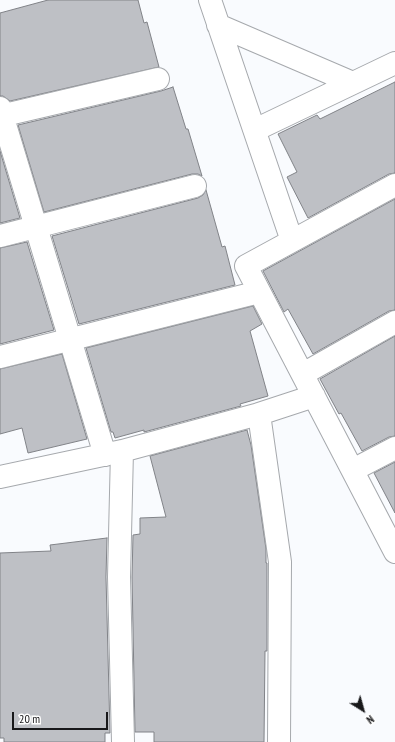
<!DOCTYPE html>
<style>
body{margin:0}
#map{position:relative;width:395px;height:742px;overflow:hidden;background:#f9fbfe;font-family:"PT Sans Narrow",sans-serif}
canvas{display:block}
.north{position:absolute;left:343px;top:690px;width:40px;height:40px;-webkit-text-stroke:3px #fff;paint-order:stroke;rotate:143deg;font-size:11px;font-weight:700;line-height:16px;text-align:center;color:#18181a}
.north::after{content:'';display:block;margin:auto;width:14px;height:18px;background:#18181a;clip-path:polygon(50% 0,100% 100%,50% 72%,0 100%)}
.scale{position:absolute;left:12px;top:712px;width:96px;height:18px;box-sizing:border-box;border:2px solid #18181a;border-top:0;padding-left:5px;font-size:12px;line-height:14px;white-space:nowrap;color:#18181a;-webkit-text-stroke:3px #fff;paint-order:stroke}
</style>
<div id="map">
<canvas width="395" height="742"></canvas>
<div class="north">N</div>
<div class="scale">20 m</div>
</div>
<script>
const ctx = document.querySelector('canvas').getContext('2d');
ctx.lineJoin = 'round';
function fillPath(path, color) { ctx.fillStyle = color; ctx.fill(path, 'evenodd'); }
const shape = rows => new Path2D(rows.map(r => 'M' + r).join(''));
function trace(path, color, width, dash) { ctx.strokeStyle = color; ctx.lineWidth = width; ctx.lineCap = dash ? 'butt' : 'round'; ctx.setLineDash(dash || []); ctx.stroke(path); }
const building = shape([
 [48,0,138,0,144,23,147,22,159,67,10,101,3,96,0,96,0,13,48,0],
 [395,82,395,173,389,174,308,218,287,177,297,172,278,134,317,115,320,119,395,82],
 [173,87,186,129,188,129,202,176,198,174,192,174,44,212,18,125,161,91,173,87],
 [0,151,20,218,0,223,0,151],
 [206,190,222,247,225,246,235,285,79,324,52,236,198,198,203,195,206,190],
 [395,199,395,310,389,311,313,354,288,309,284,312,263,271,395,199],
 [27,242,54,330,0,344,0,248,27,242],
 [253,306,262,324,250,331,268,396,240,404,241,406,144,432,144,430,115,438,113,432,111,432,86,348,253,306],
 [395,336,395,436,389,437,362,451,341,413,339,414,320,379,395,336],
 [62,354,87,439,28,453,22,428,0,434,0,369,62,354],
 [247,430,251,445,266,549,266,563,267,563,267,651,265,651,264,742,154,742,154,732,135,732,132,577,133,535,140,534,140,518,166,517,150,456,247,430],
 [395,462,395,513,374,473,395,462],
 [107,538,106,577,110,733,105,733,105,742,4,742,4,738,0,738,0,553,51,551,50,545,107,538]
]);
const street = shape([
 [210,0,292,241],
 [218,25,353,83],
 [0,108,105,455],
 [0,116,158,79],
 [255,130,395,63],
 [395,185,246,266,395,552],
 [0,236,195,186],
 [0,357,259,292],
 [303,374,395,322],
 [259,414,314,396],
 [122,451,119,577,123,742],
 [353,470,395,448],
 [0,477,122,451,259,414,280,562,279,742]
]);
fillPath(building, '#bec0c5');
trace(building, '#818388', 1);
trace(street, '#a6a9ad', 24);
trace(street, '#fff', 22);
</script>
